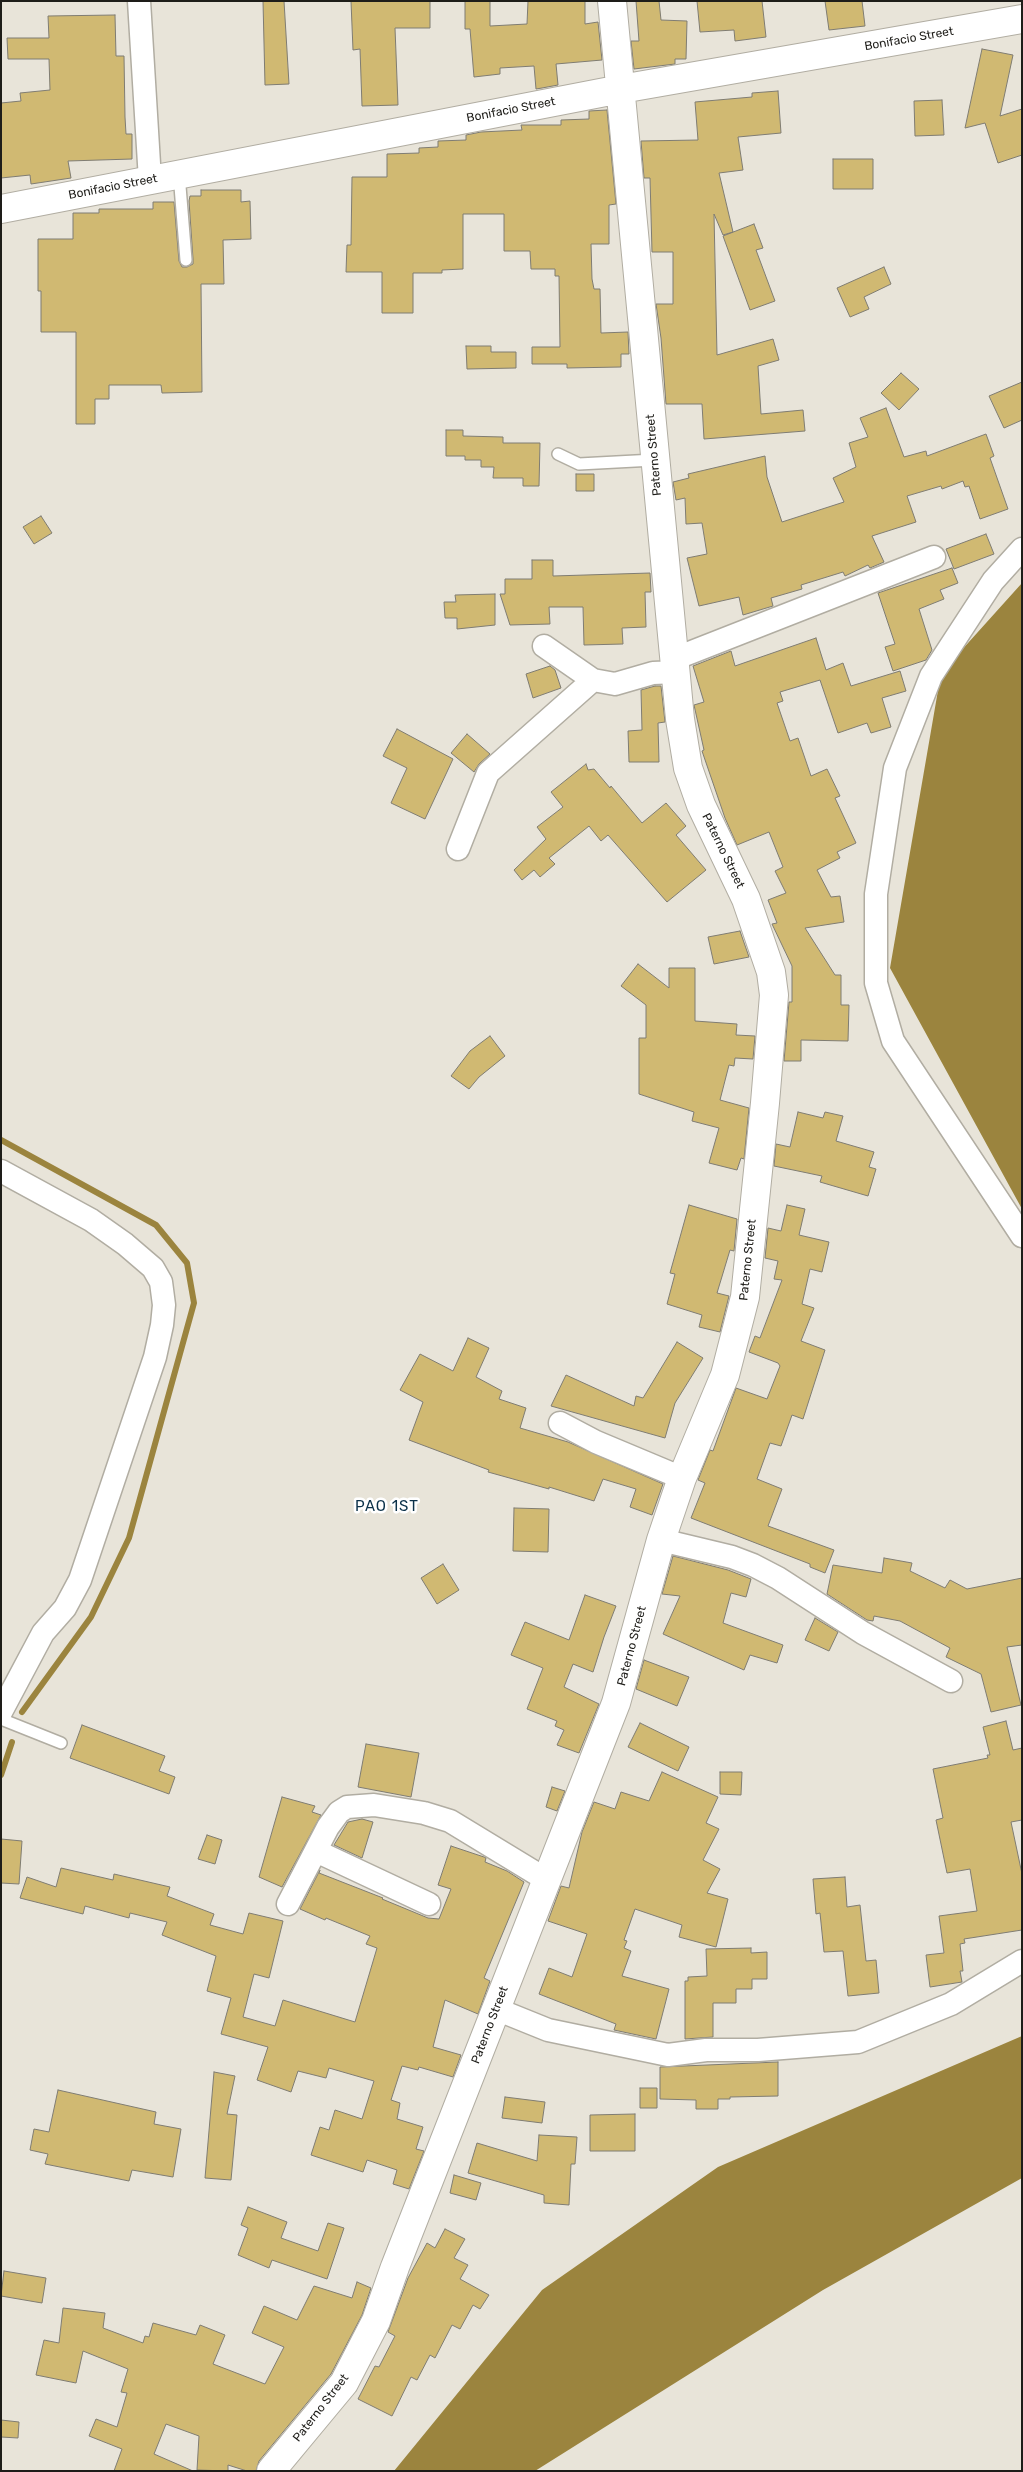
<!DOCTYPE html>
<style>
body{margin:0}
#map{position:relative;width:1023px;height:2472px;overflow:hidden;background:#e8e4d9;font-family:Rubik,sans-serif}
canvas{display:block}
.frame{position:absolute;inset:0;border:2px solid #1e1d19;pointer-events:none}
</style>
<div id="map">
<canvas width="1023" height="2472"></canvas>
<div class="frame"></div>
</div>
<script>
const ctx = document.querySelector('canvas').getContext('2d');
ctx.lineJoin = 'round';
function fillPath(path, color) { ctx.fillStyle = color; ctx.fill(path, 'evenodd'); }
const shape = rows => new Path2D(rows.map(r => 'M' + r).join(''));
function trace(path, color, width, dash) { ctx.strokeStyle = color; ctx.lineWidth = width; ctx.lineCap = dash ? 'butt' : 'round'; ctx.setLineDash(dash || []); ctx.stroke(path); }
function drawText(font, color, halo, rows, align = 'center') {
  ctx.font = font + ' Rubik,sans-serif'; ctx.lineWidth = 5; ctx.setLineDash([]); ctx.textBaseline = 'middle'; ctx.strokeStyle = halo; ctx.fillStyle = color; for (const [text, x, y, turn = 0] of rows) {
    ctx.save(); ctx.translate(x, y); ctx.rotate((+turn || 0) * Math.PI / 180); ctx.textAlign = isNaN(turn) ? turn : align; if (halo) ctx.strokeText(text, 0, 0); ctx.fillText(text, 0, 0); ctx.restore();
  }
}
const water = shape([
 [1022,583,1022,1209,890,968,941,673],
 [1022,2036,1022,2178,823,2290,535,2471,394,2471,542,2290,718,2167]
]);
const stream = shape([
 [1,1140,156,1225,187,1263,194,1303,129,1538,91,1617,22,1712],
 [1,1775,12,1742]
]);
const building = shape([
 [263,1,284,1,289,84,265,85,263,1],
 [351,1,430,1,430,28,395,28,398,105,362,106,360,49,353,50,351,1],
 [465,1,490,1,490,26,527,24,528,1,585,1,585,24,598,22,602,60,556,64,558,85,542,88,536,89,534,66,500,68,500,74,474,77,470,29,465,29,465,1],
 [636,1,659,1,661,20,687,21,686,59,675,59,675,64,634,69,631,41,639,41,636,1],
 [697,1,762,1,766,37,735,41,734,30,700,32,697,1],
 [825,1,862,1,865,26,829,30,825,1],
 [115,15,116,56,124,56,125,117,126,134,132,134,132,159,68,161,71,178,31,184,30,175,1,178,1,103,21,101,20,93,50,90,49,59,8,59,7,38,49,38,48,16,115,15],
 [982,49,1013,55,1000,116,1022,109,1022,155,998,163,985,123,965,128,982,49],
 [778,91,781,133,738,137,743,170,719,173,733,232,723,235,714,214,717,355,773,339,779,360,758,366,761,414,803,410,805,431,704,439,702,404,666,404,661,338,656,304,673,304,673,252,652,252,650,178,644,178,641,141,698,140,695,102,752,97,752,93,778,91],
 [942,100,944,135,915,136,914,101,942,100],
 [607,110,616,204,609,205,609,244,591,244,592,279,594,289,600,289,601,333,628,332,629,354,621,354,621,367,567,368,567,364,532,364,532,347,560,347,559,276,555,276,555,269,531,269,530,251,504,251,504,214,463,214,463,269,442,270,442,273,413,273,413,313,382,313,382,272,346,272,347,245,351,245,352,177,387,177,387,154,419,153,419,148,438,147,438,141,466,140,466,135,481,132,522,130,521,125,561,125,561,120,589,119,589,111,607,110],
 [833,159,873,159,873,189,833,189,833,159],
 [201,190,241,190,241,202,250,201,251,239,223,240,224,284,201,284,202,392,162,393,161,385,109,385,109,399,95,399,95,424,76,424,76,332,41,332,41,291,38,291,38,239,73,239,73,213,99,213,99,209,153,209,153,202,174,202,179,261,182,267,187,267,193,264,193,259,189,201,190,196,201,196,201,190],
 [754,224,763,248,756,250,775,301,750,310,723,236,754,224],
 [884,267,891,284,864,297,869,309,850,317,837,288,884,267],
 [466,346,491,346,491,352,516,352,516,368,467,369,466,346],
 [901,373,919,389,899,410,881,393,901,373],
 [1022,382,1022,420,1004,428,989,396,1022,382],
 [886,408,904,457,926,451,927,456,986,434,994,456,990,458,1008,509,980,519,969,486,965,487,963,481,942,489,941,486,907,496,916,522,872,536,884,562,870,568,868,565,845,576,843,572,801,585,802,589,771,598,773,606,743,615,739,597,699,606,687,558,707,554,702,523,686,524,685,498,676,500,673,482,689,478,688,474,765,456,767,477,782,522,844,502,833,478,856,467,849,443,868,437,860,418,886,408],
 [446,430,463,430,463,436,503,437,503,443,540,443,539,486,523,486,523,478,493,478,494,467,481,467,481,460,465,460,465,456,446,456,446,430],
 [576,474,594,474,594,491,576,491,576,474],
 [41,516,52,533,34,544,23,527,41,516],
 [986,534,994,554,954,569,946,549,986,534],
 [532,560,553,560,553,576,650,573,651,592,645,592,646,627,622,628,623,644,584,645,583,607,549,607,550,624,510,625,500,594,505,594,505,579,532,579,532,560],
 [952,568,958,583,940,590,944,599,919,609,932,650,926,660,893,671,885,647,895,644,878,593,952,568],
 [495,594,495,625,457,629,457,618,445,618,444,602,456,602,455,595,495,594],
 [816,638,826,670,843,663,851,686,900,671,906,691,882,698,891,727,871,733,867,723,838,733,820,680,780,692,783,701,777,703,790,741,798,738,811,776,827,769,840,796,835,798,856,843,837,852,840,858,817,870,831,897,840,896,844,922,805,928,835,975,841,975,841,1005,849,1005,848,1041,801,1040,801,1061,784,1061,789,1002,792,1002,792,966,772,924,777,923,768,900,786,893,775,871,783,867,769,832,737,845,725,818,702,751,704,750,694,705,704,702,693,666,731,651,735,666,816,638],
 [550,666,555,670,561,688,533,698,526,674,550,666],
 [655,686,661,686,665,722,658,723,659,762,629,762,628,731,642,730,641,690,655,686],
 [397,729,453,759,425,819,391,803,407,768,383,756,397,729],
 [467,734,490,754,479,764,474,772,451,753,467,734],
 [586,764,588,770,594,769,610,788,611,786,642,823,666,803,686,826,676,835,706,870,667,902,608,835,601,841,589,826,549,858,555,864,540,877,534,870,522,880,514,870,546,839,537,827,563,807,551,792,586,764],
 [740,931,749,957,714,964,708,937,740,931],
 [638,964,669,988,669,968,695,968,695,1021,737,1024,736,1035,755,1036,753,1059,735,1058,734,1066,729,1065,720,1100,749,1108,744,1159,741,1158,737,1170,709,1163,719,1128,692,1121,694,1112,639,1094,639,1038,646,1038,646,1005,621,986,638,964],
 [490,1036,505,1056,479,1077,469,1089,451,1076,470,1051,490,1036],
 [798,1112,823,1118,825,1112,843,1116,836,1141,874,1152,869,1167,876,1169,868,1196,820,1182,822,1176,774,1166,776,1144,790,1147,798,1112],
 [689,1205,737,1219,734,1251,730,1250,717,1293,729,1296,720,1332,699,1327,702,1315,667,1304,675,1274,670,1273,689,1205],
 [787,1205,805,1209,799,1235,829,1242,822,1272,810,1269,802,1304,814,1308,801,1341,825,1350,803,1419,792,1415,781,1446,770,1443,757,1479,782,1489,768,1526,834,1550,825,1573,810,1567,810,1564,691,1518,705,1483,698,1480,710,1450,713,1451,736,1388,767,1399,780,1366,778,1363,749,1352,755,1336,760,1338,782,1280,774,1279,778,1261,765,1258,768,1228,781,1231,787,1205],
 [468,1338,489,1348,476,1377,502,1391,499,1399,526,1408,520,1428,568,1442,663,1484,652,1515,630,1507,636,1489,603,1479,594,1501,549,1487,549,1489,488,1472,489,1470,409,1440,423,1402,400,1390,420,1354,453,1371,468,1338],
 [677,1342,703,1358,675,1403,665,1438,551,1406,566,1375,634,1406,636,1396,643,1398,677,1342],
 [514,1508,549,1509,548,1552,513,1551,514,1508],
 [673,1556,728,1570,751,1579,746,1597,731,1593,723,1623,783,1645,777,1663,750,1655,744,1670,663,1634,680,1596,662,1594,673,1556],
 [884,1558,912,1563,910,1571,945,1588,950,1580,967,1589,1022,1578,1022,1645,1007,1647,1021,1705,991,1712,981,1674,946,1657,950,1648,900,1621,874,1616,873,1621,867,1620,827,1594,833,1565,882,1573,884,1558],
 [443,1564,459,1590,437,1604,421,1578,443,1564],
 [585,1595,616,1606,604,1637,593,1672,573,1664,564,1687,599,1704,579,1753,557,1745,564,1730,555,1726,557,1721,527,1709,543,1668,511,1655,525,1622,569,1640,585,1595],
 [815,1618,838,1632,829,1651,805,1640,815,1618],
 [644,1660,689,1677,677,1706,636,1689,644,1660],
 [1006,1721,1013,1750,1022,1748,1022,1820,1011,1822,1022,1874,1022,1930,964,1939,965,1943,960,1944,963,1971,960,1971,962,1982,930,1987,926,1955,944,1953,939,1916,977,1911,970,1869,947,1873,936,1820,943,1818,933,1769,988,1758,987,1755,990,1755,983,1727,1006,1721],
 [640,1723,689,1747,678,1771,628,1747,640,1723],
 [82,1725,165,1756,159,1771,175,1777,169,1794,70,1758,82,1725],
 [366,1744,419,1753,411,1797,358,1787,366,1744],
 [662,1772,718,1797,706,1823,719,1829,703,1860,720,1869,707,1893,728,1899,716,1947,679,1937,682,1925,635,1909,624,1940,627,1941,624,1948,631,1951,622,1976,669,1989,656,2039,614,2030,616,2024,539,1994,549,1968,572,1977,587,1934,548,1921,561,1886,569,1888,582,1832,594,1802,615,1809,621,1792,649,1801,662,1772],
 [720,1772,742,1772,741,1795,720,1794,720,1772],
 [552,1787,565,1791,557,1811,546,1807,552,1787],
 [282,1797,315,1806,312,1812,321,1815,282,1887,259,1877,282,1797],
 [362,1819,373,1822,362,1858,334,1845,348,1822,362,1819],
 [207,1835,222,1840,215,1864,198,1859,207,1835],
 [1,1839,22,1841,19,1884,1,1883,1,1839],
 [451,1846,484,1857,486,1858,485,1862,507,1871,524,1882,484,1978,490,1981,478,2014,445,2000,433,2047,461,2055,453,2077,419,2067,418,2070,402,2066,391,2100,400,2103,397,2119,423,2127,416,2149,424,2151,409,2189,393,2184,397,2170,367,2160,363,2172,311,2155,320,2127,329,2130,335,2110,362,2119,374,2081,329,2068,326,2078,298,2071,291,2092,257,2080,268,2047,221,2034,231,1998,207,1991,216,1956,162,1935,167,1922,130,1913,129,1918,85,1906,83,1914,20,1898,27,1877,56,1887,61,1868,113,1880,114,1874,170,1887,167,1896,214,1914,210,1925,243,1934,249,1913,283,1921,269,1978,254,1974,243,2017,275,2026,283,2000,355,2022,377,1948,366,1944,370,1936,326,1918,325,1920,300,1909,320,1870,319,1873,383,1898,382,1899,428,1918,439,1919,451,1889,438,1885,451,1846],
 [845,1877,847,1907,860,1905,866,1961,876,1960,879,1993,848,1996,843,1951,824,1952,820,1913,816,1914,813,1879,845,1877],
 [751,1948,751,1953,767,1952,767,1979,752,1979,752,1989,736,1989,736,2003,713,2003,713,2037,685,2039,685,1981,688,1981,688,1977,707,1976,706,1949,751,1948],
 [778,2062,778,2096,730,2097,730,2099,718,2099,718,2109,696,2109,696,2100,660,2099,660,2067,778,2062],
 [214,2072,235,2076,227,2114,237,2115,231,2180,205,2178,214,2072],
 [640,2088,657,2088,657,2108,640,2108,640,2088],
 [58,2090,156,2112,154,2124,181,2129,173,2177,132,2170,129,2181,45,2164,48,2154,30,2150,34,2129,49,2132,58,2090],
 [505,2097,545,2102,542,2123,502,2118,505,2097],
 [635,2114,635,2151,590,2151,590,2115,635,2114],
 [539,2135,577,2137,575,2164,571,2164,569,2205,544,2203,544,2195,468,2173,477,2143,537,2161,539,2135],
 [454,2175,481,2183,476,2200,450,2193,454,2175],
 [248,2207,287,2222,281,2238,318,2251,328,2223,344,2228,327,2279,272,2260,269,2268,238,2255,248,2228,241,2225,248,2207],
 [445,2229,465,2239,454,2258,468,2265,460,2279,489,2295,480,2309,473,2305,460,2329,452,2325,435,2358,430,2355,417,2380,411,2377,392,2416,358,2399,375,2366,379,2367,395,2336,388,2332,408,2278,427,2243,435,2248,445,2229],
 [4,2271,46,2278,42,2303,1,2296,4,2271],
 [357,2282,371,2288,362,2315,331,2374,259,2461,256,2471,247,2471,228,2465,228,2471,197,2470,199,2436,166,2424,154,2454,193,2471,114,2471,122,2449,89,2436,96,2419,117,2427,127,2393,121,2392,128,2369,83,2351,76,2383,36,2375,44,2340,59,2343,63,2308,105,2313,103,2328,143,2343,145,2336,149,2337,153,2323,196,2335,200,2325,225,2335,213,2364,265,2384,284,2347,252,2333,264,2306,297,2320,314,2286,352,2298,357,2282],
 [1,2420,19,2422,18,2438,1,2437,1,2420]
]);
const service = shape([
 [179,174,186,260],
 [558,454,579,464,654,460],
 [1,1719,61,1743]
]);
const minor = shape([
 [139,1,150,180],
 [1022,549,993,581,931,676,895,768,876,894,876,983,893,1041,1022,1236],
 [544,646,593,680,615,684,653,673,676,672],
 [674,659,934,557],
 [458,849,488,773,593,680],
 [1,1171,91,1220,125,1244,153,1268,161,1282,164,1305,162,1325,155,1357,80,1580,65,1608,43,1633,1,1712],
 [560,1423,596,1442,682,1478],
 [661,1540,732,1557,753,1565,778,1578,863,1633,951,1681],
 [316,1851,429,1904],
 [288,1904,328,1827,339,1812,347,1807,374,1805,424,1813,450,1821,547,1880],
 [496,2009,548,2030,668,2055,706,2050,758,2050,858,2042,951,2004,1022,1961]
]);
const tertiary = shape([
 [1,209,621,89,1022,19],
 [271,2471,344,2383,376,2321,395,2267,616,1703,661,1540,682,1478,725,1375,745,1297,765,1103,774,995,771,972,746,899,701,805,688,768,680,719,612,1]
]);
const streetNames = [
 ["Bonifacio Street",909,39,-10],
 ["Bonifacio Street",511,110,-11],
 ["Bonifacio Street",113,187,-11],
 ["Paterno Street",654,455,-95],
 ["Paterno Street",723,851,64],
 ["Paterno Street",748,1260,-84],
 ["Paterno Street",632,1646,-75],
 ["Paterno Street",490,2025,-69],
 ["Paterno Street",321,2408,-52]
];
const quarterNames = [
 ["PAO 1ST",387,1507]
];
fillPath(water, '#9b843e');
trace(stream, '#9b843e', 6);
fillPath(building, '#d0b972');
trace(building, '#7f7c72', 1);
trace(service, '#b1ada2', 14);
trace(minor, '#b1ada2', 25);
trace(tertiary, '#b1ada2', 30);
trace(service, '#fff', 11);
trace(minor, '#fff', 22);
trace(tertiary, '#fff', 28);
drawText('12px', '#1e1d19', '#fff', streetNames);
ctx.letterSpacing = '1px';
drawText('15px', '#0b3149', '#fff', quarterNames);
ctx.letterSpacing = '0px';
</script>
